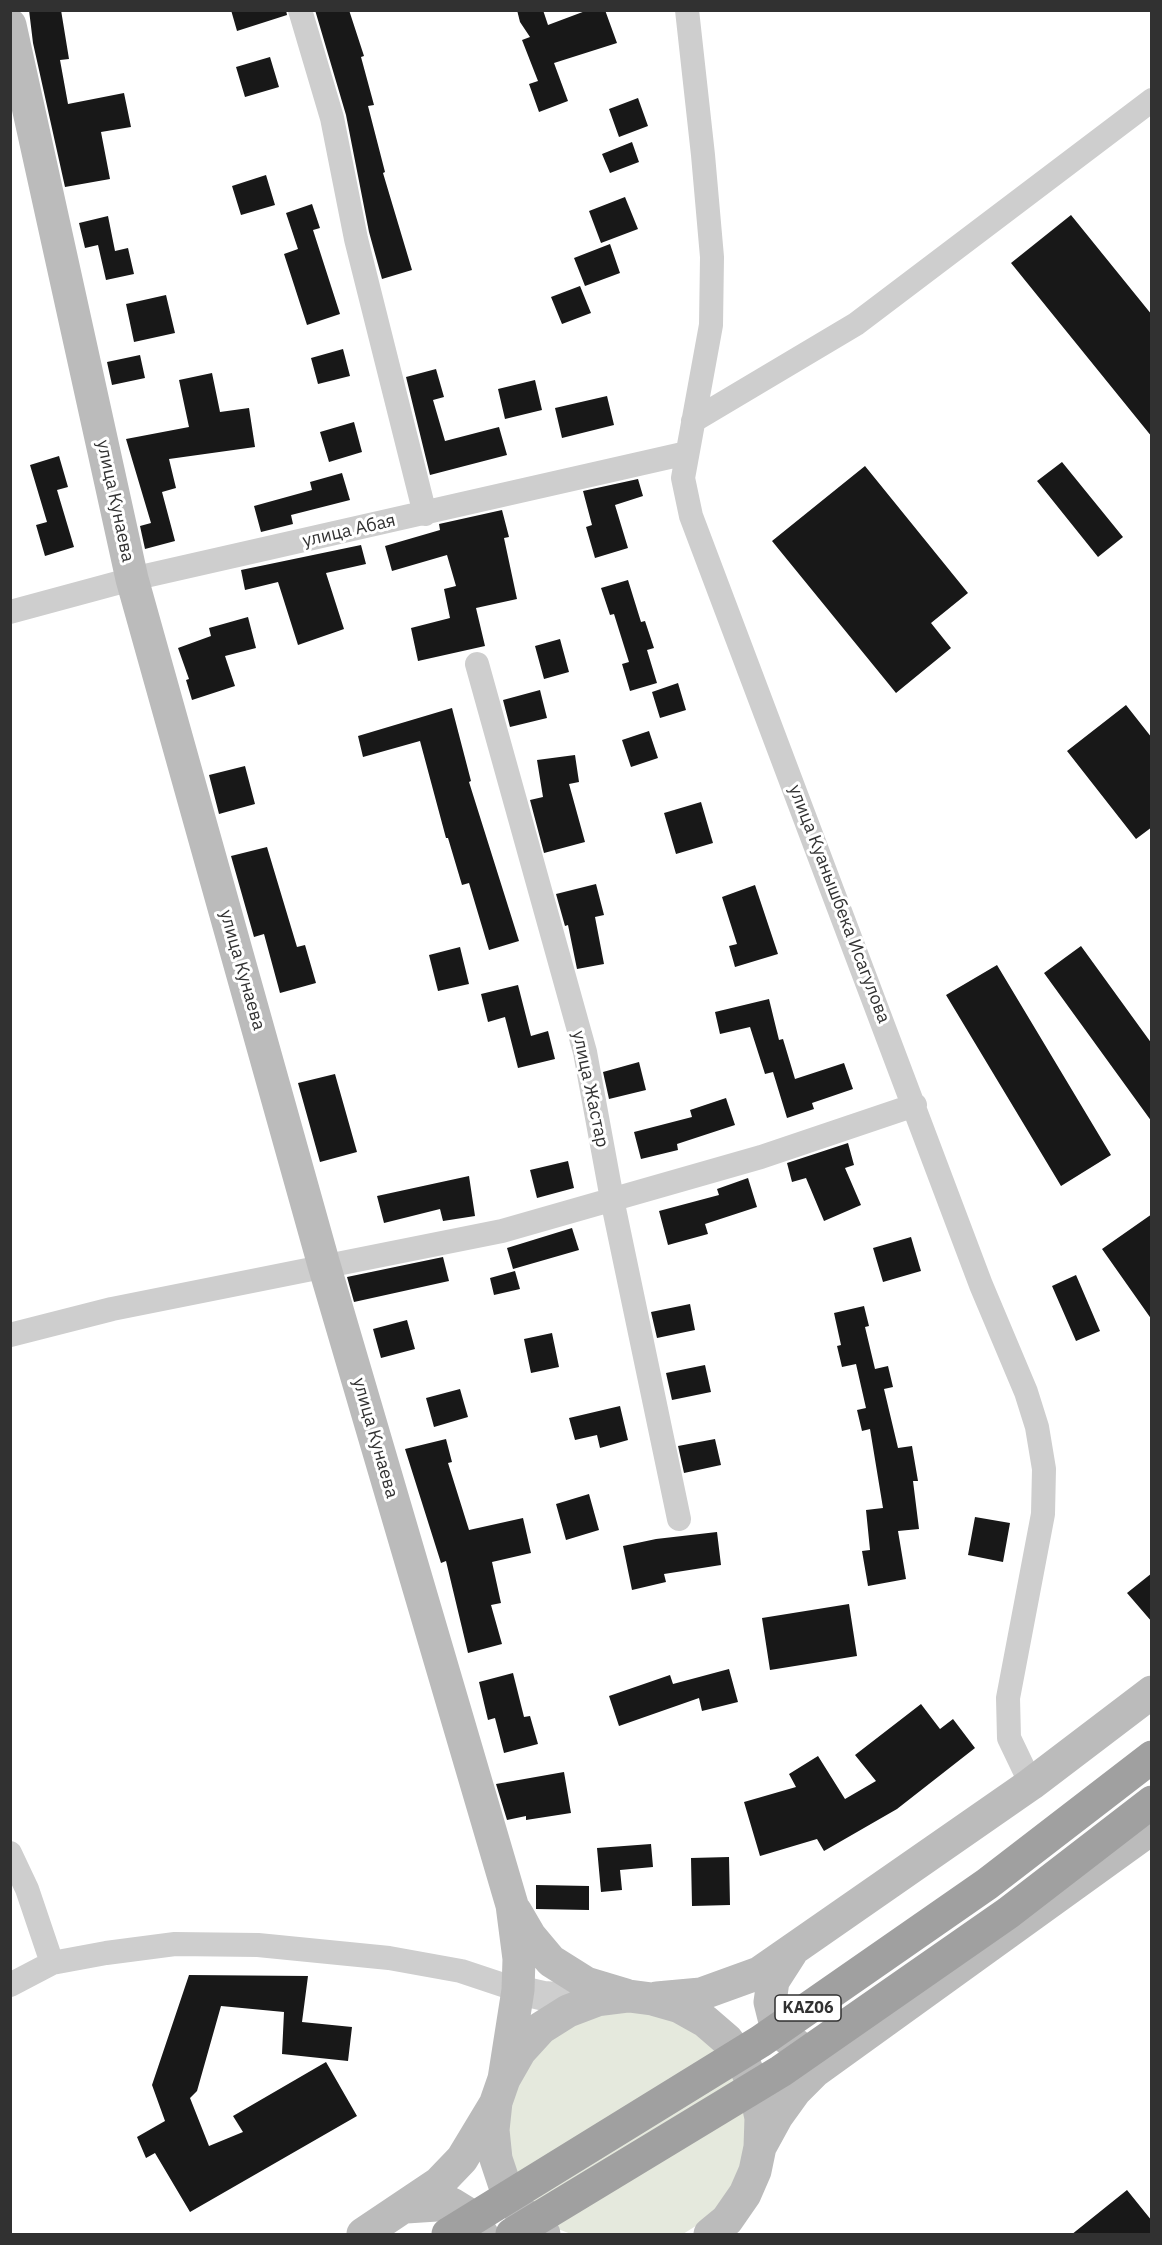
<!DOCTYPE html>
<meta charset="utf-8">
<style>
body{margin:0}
#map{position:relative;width:1162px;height:2245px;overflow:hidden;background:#fff;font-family:"IBM Plex Sans",sans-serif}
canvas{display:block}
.frame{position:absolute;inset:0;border:12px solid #313131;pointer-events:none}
</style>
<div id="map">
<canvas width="1162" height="2245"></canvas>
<div class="frame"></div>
</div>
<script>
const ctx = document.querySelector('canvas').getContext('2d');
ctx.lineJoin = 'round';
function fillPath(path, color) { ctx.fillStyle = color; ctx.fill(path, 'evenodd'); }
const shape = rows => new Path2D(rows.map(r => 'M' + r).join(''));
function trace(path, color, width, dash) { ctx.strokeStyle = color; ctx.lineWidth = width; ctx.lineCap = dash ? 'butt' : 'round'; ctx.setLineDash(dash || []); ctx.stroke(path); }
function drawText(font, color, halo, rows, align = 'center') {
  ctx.font = font + ' "IBM Plex Sans",sans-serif'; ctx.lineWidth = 6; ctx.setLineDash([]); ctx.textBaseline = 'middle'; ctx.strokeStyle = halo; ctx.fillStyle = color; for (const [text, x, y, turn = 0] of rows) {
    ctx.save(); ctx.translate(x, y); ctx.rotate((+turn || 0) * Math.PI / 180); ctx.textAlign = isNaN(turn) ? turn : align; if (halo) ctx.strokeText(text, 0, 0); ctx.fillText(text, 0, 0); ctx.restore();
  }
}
const green = shape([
 [639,2009,677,2020,710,2042,734,2073,746,2111,746,2150,732,2188,707,2219,683,2234,571,2234,558,2229,530,2202,512,2166,506,2127,513,2088,533,2053,563,2027,599,2012]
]);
const building = shape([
 [29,10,61,10,69,59,60,60,68,104,124,93,131,127,101,132,110,179,65,187,33,43],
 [231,10,286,10,287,15,237,31],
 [315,10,349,10,364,56,361,57,374,105,368,106,385,172,383,173,412,270,382,279,369,232,346,115],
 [517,10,543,10,548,25,588,10,605,10,617,43,554,63,568,101,539,112,529,84,538,81,522,40,530,37,520,22],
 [270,57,279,87,245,97,236,67],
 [638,98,648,126,619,137,609,109],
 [632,142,639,162,610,173,602,154],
 [266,175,275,205,241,215,232,186],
 [625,197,638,229,601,243,589,211],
 [312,204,320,228,313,230,340,314,307,325,284,254,298,249,286,213],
 [1071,215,1152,315,1152,437,1011,263],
 [108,216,115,251,128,248,134,274,106,280,98,245,85,248,79,223],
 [610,244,620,273,585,286,574,258],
 [580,286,591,313,562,324,551,297],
 [166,295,175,333,134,342,126,304],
 [343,349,350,376,318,384,311,358],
 [140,355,145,378,112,385,107,362],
 [436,369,444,397,433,400,445,441,499,427,507,455,430,475,406,377],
 [212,373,220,412,249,408,255,447,169,459,176,488,162,492,175,541,145,549,140,526,151,523,126,439,189,427,179,380],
 [535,380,542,410,505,419,498,389],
 [607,396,614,425,562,438,555,408],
 [354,422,362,452,329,462,320,432],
 [59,456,68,487,57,490,74,547,45,556,36,525,47,522,30,465],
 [1062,462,1123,537,1098,557,1037,481],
 [865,466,968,593,931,623,951,648,896,693,772,541],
 [342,473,350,500,291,515,293,524,261,532,254,506,312,490,310,482],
 [638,479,643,496,615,505,628,548,595,558,586,527,592,525,583,491],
 [502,510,509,537,504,538,517,599,476,608,485,646,418,661,411,628,450,618,444,589,456,586,447,555,392,571,385,546,440,530,439,524],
 [361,545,366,564,326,573,344,629,298,645,278,582,245,590,241,570],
 [628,580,641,622,645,621,654,648,647,650,657,683,630,691,622,664,629,662,614,614,610,615,601,588],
 [248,617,256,648,225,656,235,686,192,700,186,680,189,679,178,648,211,636,209,628],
 [560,639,569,672,544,679,535,646],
 [678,683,686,710,660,718,652,692],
 [540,690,547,718,510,727,503,700],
 [1126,705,1152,738,1152,827,1136,839,1067,751],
 [452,708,471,781,469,782,519,941,489,950,469,883,462,885,448,838,446,838,420,741,363,757,358,736],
 [649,731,658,758,631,767,622,740],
 [575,755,579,782,569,784,585,842,544,853,530,800,543,797,537,760],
 [245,766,255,804,219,814,209,775],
 [701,802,713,843,676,854,664,813],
 [267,847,297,947,305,945,316,983,280,993,264,934,254,937,231,856],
 [596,884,604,915,595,917,604,964,577,969,568,925,565,926,556,894],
 [755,885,778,954,735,967,729,946,737,944,722,897],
 [1081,946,1152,1044,1152,1122,1044,973],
 [460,947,469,984,438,991,429,955],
 [997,965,1111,1155,1061,1186,946,995],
 [518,985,531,1036,548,1031,555,1059,518,1068,505,1017,488,1022,481,994],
 [769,999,779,1040,783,1039,795,1079,844,1063,853,1089,812,1103,814,1109,787,1118,773,1072,765,1074,750,1027,720,1034,715,1012],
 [639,1062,646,1090,609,1099,603,1072],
 [335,1074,357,1152,320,1162,298,1083],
 [726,1098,735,1125,677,1144,678,1150,641,1159,634,1132,692,1117,690,1110],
 [848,1143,854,1165,845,1168,861,1205,824,1221,806,1178,792,1182,787,1163],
 [568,1161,574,1188,537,1198,530,1170],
 [469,1176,475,1216,443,1221,440,1209,384,1223,377,1196],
 [748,1178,757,1207,705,1224,708,1234,668,1245,659,1211,719,1195,717,1189],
 [1152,1214,1152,1320,1102,1249],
 [572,1228,579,1250,513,1269,507,1248],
 [911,1237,921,1271,883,1282,873,1248],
 [443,1257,449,1281,354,1302,347,1277],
 [515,1271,520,1289,494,1295,490,1278],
 [1076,1275,1100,1331,1076,1341,1052,1286],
 [690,1304,695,1330,657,1338,651,1312],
 [864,1306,869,1326,865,1327,875,1369,888,1366,893,1387,884,1389,898,1448,912,1446,918,1481,913,1481,919,1529,898,1531,906,1579,868,1586,862,1551,870,1550,866,1510,883,1508,870,1429,862,1431,857,1410,866,1408,856,1364,842,1367,837,1346,841,1345,834,1313],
 [407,1320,415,1349,381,1358,373,1329],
 [552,1333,559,1367,531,1373,524,1339],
 [705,1365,711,1392,672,1400,666,1373],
 [460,1389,468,1417,434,1427,426,1398],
 [620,1406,628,1440,600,1448,597,1435,575,1440,569,1418],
 [446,1439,452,1462,448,1463,469,1530,523,1518,531,1553,492,1562,501,1603,491,1605,502,1644,468,1653,446,1561,441,1563,405,1449],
 [715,1439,721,1465,684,1473,678,1446],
 [589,1494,599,1530,566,1540,556,1504],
 [975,1517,1010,1523,1003,1562,968,1555],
 [717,1532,721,1565,664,1574,666,1582,632,1590,623,1546,656,1539],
 [1152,1573,1152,1622,1127,1593],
 [849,1604,857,1656,770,1670,762,1618],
 [729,1669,738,1702,702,1711,699,1698,619,1726,609,1696,670,1675,673,1684],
 [513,1673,524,1717,530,1716,538,1744,504,1753,495,1718,488,1720,479,1682],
 [921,1704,940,1729,953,1719,975,1748,897,1809,824,1851,817,1839,760,1856,744,1802,796,1787,789,1774,818,1756,845,1799,876,1781,855,1755],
 [564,1772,571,1813,526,1820,526,1816,507,1820,496,1784],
 [651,1844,653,1867,620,1870,622,1890,601,1892,597,1848],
 [729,1857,730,1905,692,1906,691,1858],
 [536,1885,589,1886,589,1910,536,1909],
 [189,1975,308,1976,302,2022,352,2027,348,2061,282,2054,284,2012,221,2006,197,2091,190,2098,209,2146,243,2132,233,2116,326,2062,357,2116,190,2212,155,2153,146,2158,137,2137,165,2121,152,2085],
 [1127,2190,1152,2221,1152,2235,1071,2235]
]);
const minor = shape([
 [300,10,332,118,356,239,425,514],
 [687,10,703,155,712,257,711,325,683,478,691,516,981,1285,1026,1392,1037,1427,1044,1469,1043,1514,1008,1698,1009,1738,1031,1784],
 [693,421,856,324,1152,100],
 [10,612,132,579,687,453],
 [477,664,585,1052,612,1199,679,1519],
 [10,1335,112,1309,502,1231,761,1157,915,1105],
 [10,1853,27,1889,52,1963],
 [10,1985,52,1963,106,1953,175,1944,258,1945,389,1958,461,1971,518,1990]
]);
const tertiary = shape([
 [518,1990,544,1996,597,2000]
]);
const secondary = shape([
 [10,25,132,579,324,1265,512,1905,519,1959,518,1990,504,2079],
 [516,1912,530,1936,551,1961,586,1983,626,1995],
 [791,1953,773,1981,770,2002,775,2022,786,2037,801,2049,821,2053,836,2051],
 [657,1998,701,1994,759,1973,1031,1784,1152,1692],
 [760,2147,777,2116,795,2091,815,2071,1152,1828],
 [406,2207,452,2204,465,2212,482,2234],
 [363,2234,439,2183,462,2159,494,2106],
 [544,2234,520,2211,505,2186,496,2159,493,2130,496,2102,504,2079,520,2051,541,2028,568,2011,597,2000,629,1996,652,1999,680,2007,705,2021,727,2040,744,2063,755,2090,761,2118,760,2147,755,2171,745,2194,727,2220,710,2234]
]);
const trunk = shape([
 [448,2234,761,2041,987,1884,1152,1757],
 [512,2234,781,2071,1008,1913,1152,1802]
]);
const shields = [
 [808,2008,66]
];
const shieldNames = [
 ["KАZ06",808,2008]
];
const streetNames = [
 ["улица Кунаева",115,501,78],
 ["улица Абая",349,531,-13],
 ["улица Куанышбека Исагулова",839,904,69],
 ["улица Кунаева",242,970,74],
 ["улица Жастар",590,1089,78],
 ["улица Кунаева",375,1438,74]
];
fillPath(green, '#e5e9dd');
fillPath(building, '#181818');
trace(minor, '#cecece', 24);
trace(tertiary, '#cecece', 30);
trace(secondary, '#bbb', 33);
trace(trunk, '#a0a0a0', 33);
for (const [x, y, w] of shields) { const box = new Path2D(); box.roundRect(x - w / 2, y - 13, w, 26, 4.5); ctx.fillStyle = '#fff'; ctx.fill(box); trace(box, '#313131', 1.5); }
drawText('bold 16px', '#313131', null, shieldNames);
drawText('18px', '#313131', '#fff', streetNames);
</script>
